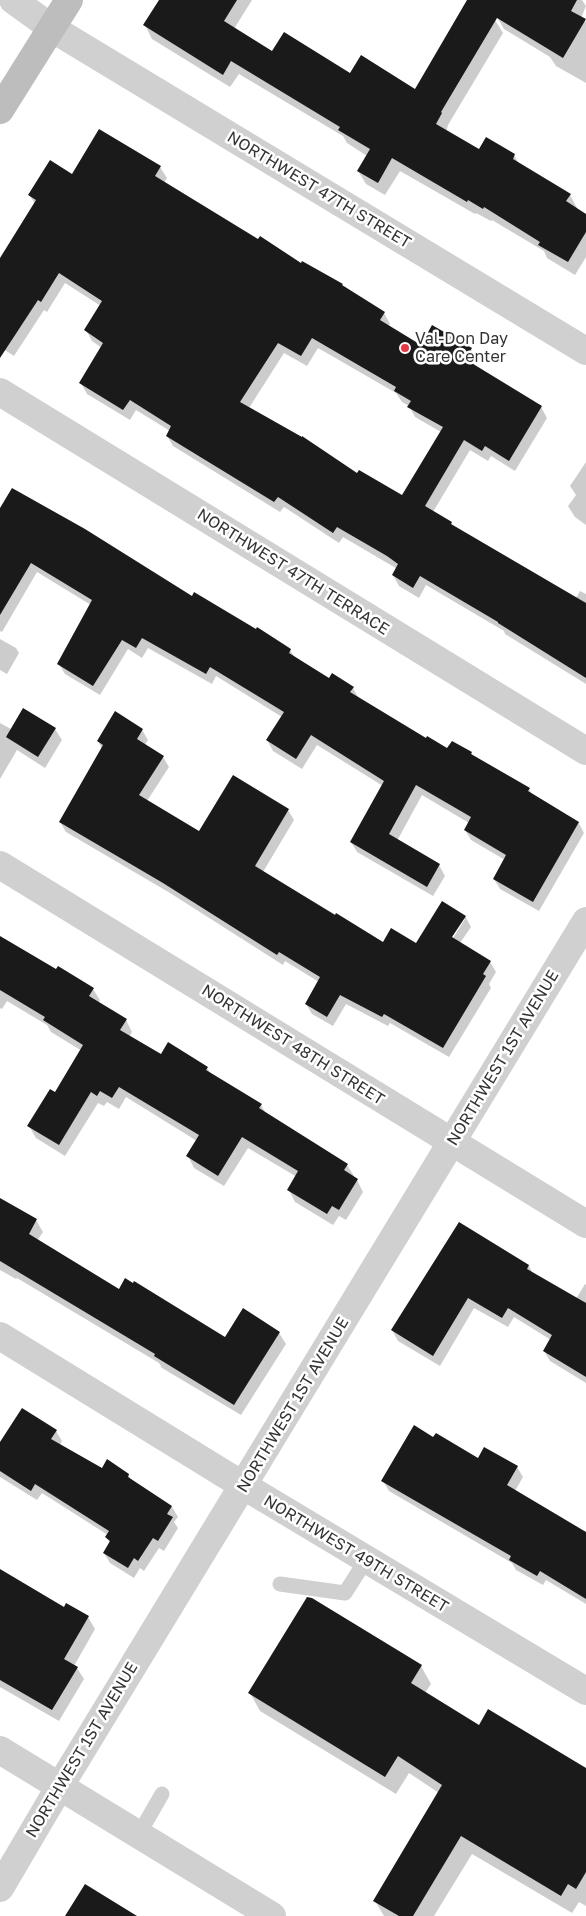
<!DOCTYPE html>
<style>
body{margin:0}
canvas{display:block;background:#fff}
</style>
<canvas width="586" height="1916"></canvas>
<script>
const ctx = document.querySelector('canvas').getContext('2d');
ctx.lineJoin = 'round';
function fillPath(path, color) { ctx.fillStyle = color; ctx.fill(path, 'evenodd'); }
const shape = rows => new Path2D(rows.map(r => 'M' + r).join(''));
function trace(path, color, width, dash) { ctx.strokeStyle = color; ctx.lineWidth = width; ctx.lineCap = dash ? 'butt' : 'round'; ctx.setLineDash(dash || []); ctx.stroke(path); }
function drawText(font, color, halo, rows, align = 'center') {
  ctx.font = font + ' "Golos Text",sans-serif'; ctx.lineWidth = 5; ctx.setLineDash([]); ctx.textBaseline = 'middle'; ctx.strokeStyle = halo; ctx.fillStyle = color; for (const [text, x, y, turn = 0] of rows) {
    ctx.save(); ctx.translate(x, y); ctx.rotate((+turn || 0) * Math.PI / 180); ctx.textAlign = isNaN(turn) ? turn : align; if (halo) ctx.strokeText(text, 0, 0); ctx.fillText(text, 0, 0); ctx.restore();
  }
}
const shadow = shape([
 [161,0,252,0,234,29,272,53,415,91,495,20,503,33,448,125,446,132,479,151,514,155,519,164,570,195,577,208,576,209,586,215,586,257,575,275,547,258,544,251,492,220,491,221,476,213,475,214,400,171,385,195,366,184,358,171,367,156,347,143,343,136,239,74,230,87,152,39,145,25],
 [507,0,582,0,586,6,581,18,586,22,586,83,556,66,550,57,504,29,497,17],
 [99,130,160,167,167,178,164,183,259,241,384,313,390,324,388,326,422,346,471,349,477,360,474,366,541,407,547,418,515,471,491,456,488,461,470,450,433,512,451,523,454,528,576,598,580,591,586,594,586,684,505,634,504,631,426,585,419,598,399,586,393,575,397,569,394,567,343,537,339,543,284,507,280,512,173,446,167,436,170,431,136,410,130,420,87,394,81,383,102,348,92,341,86,330,101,306,65,283,47,312,44,310,14,356,0,347,0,260,35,204,30,196,72,176],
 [318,348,396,393,402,402,409,406,415,417,441,432,402,497,358,475,249,408,284,353,307,366],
 [586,462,586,525,575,517,568,506,576,495,570,486],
 [0,511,192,598,290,650,296,659,329,680,353,688,359,699,426,740,448,750,471,753,473,756,529,789,533,796,578,822,584,833,539,911,500,889,494,879,505,860,471,840,465,830,469,823,422,795,397,841,439,865,445,876,433,896,357,852,351,842,383,786,317,745,302,769,273,751,267,740,282,717,216,676,212,684,148,648,142,658,128,649,100,695,65,674,59,664,91,605,37,572,2,632,0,631],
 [0,639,16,648,19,653,7,674,0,670],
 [0,723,11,729,55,729,62,740,45,768,17,750,0,779],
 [142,730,148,740,145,745,163,757,169,767,147,801,200,833,234,777,288,810,294,820,263,872,384,943,417,945,465,916,471,927,460,943,490,962,496,972,489,984,491,988,449,1057,390,1023,388,1026,346,1004,333,1026,312,1014,306,1004,319,982,285,961,283,965,170,893,66,832,60,822,102,749,98,741],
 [462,919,465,919,450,943,448,942],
 [0,937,56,971,93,989,100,1000,98,1003,126,1020,132,1032,129,1037,162,1056,207,1068,211,1074,261,1105,266,1114,347,1165,354,1176,353,1178,357,1180,363,1192,346,1220,339,1216,333,1225,295,1202,289,1190,297,1177,248,1148,224,1186,194,1168,188,1156,197,1141,126,1097,119,1109,107,1102,104,1106,98,1103,65,1156,36,1138,29,1126,55,1093,82,1051,51,1032,47,1025,7,1001,2,1009,0,1008],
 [0,1200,36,1220,43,1232,37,1241,119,1290,225,1339,279,1333,286,1344,241,1415,162,1368,159,1363,17,1278,16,1279,0,1270],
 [459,1223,529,1266,533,1274,576,1299,585,1284,586,1285,586,1383,550,1361,544,1351,551,1340,514,1317,508,1327,474,1308,440,1366,398,1341,392,1330],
 [56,1431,62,1441,60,1445,102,1469,128,1475,132,1481,172,1507,178,1517,174,1522,178,1528,164,1551,159,1548,144,1571,140,1568,134,1578,110,1563,104,1553,110,1543,106,1537,108,1535,42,1493,37,1500,0,1477,0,1445],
 [434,1438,479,1459,517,1467,523,1477,515,1491,586,1533,586,1604,546,1580,543,1585,516,1570,512,1563,389,1491,383,1481],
 [0,1579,64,1609,88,1617,95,1629,74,1666,77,1668,84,1679,59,1721,0,1687],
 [421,1666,431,1684,425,1693,479,1726,586,1769,586,1906,579,1902,572,1913,472,1854,434,1916,384,1916,375,1901,439,1793,409,1773,396,1794,260,1711,250,1693]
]);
const building = shape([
 [159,0,237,0,224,21,272,51,284,32,350,73,361,55,415,89,467,0,577,0,571,11,586,19,563,58,497,18,441,112,442,113,436,124,479,149,486,137,515,154,513,159,571,194,566,201,586,214,586,232,568,262,538,245,540,242,484,207,483,209,468,200,467,202,392,158,378,183,357,171,370,149,338,130,340,127,231,61,223,75,143,25],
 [99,129,161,166,155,176,258,239,260,236,301,263,302,261,343,284,342,285,385,312,380,320,421,345,432,325,472,348,465,359,542,406,509,461,485,446,482,451,464,440,425,506,452,522,451,524,586,603,586,678,498,623,498,622,420,576,413,588,392,575,398,564,387,556,337,527,333,533,278,497,274,502,166,436,171,426,130,400,123,410,79,383,103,343,84,330,102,301,59,273,41,302,38,300,0,358,0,258,36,200,28,195,50,160,72,174],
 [312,338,396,387,394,391,411,401,407,407,443,427,402,495,359,470,357,473,302,436,302,437,240,402,278,343,301,356],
 [12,488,85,529,192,596,194,592,256,629,257,627,291,649,289,653,329,678,332,673,354,687,350,692,426,738,427,736,447,748,452,741,472,752,471,754,530,788,528,791,579,822,533,902,493,879,506,855,464,830,471,817,416,785,389,834,440,864,427,887,350,842,384,781,311,735,296,759,266,740,284,712,210,667,206,674,142,638,136,648,122,640,93,686,57,664,92,600,31,563,0,615,0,508],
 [23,708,56,728,38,757,6,737],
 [115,711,143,729,137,739,164,756,139,795,199,831,233,775,289,809,255,866,335,915,336,913,383,942,391,928,416,943,442,901,466,916,452,937,491,961,483,974,486,976,443,1048,384,1014,382,1017,340,995,327,1017,305,1004,320,977,279,952,277,955,163,883,59,822,103,745,97,741],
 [0,936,56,969,58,966,94,988,89,996,127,1019,120,1030,161,1054,168,1042,208,1067,206,1070,262,1104,259,1108,348,1164,344,1170,358,1179,339,1210,332,1206,327,1214,287,1190,298,1171,242,1137,218,1176,186,1156,199,1135,119,1087,112,1098,100,1091,97,1096,91,1092,59,1145,27,1126,50,1089,55,1092,83,1045,43,1020,45,1017,0,990],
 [0,1198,37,1219,29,1234,119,1289,125,1278,133,1283,134,1281,225,1337,243,1308,280,1332,234,1405,154,1356,155,1354,0,1261],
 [459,1222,529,1265,527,1269,586,1303,586,1377,543,1351,552,1335,508,1308,502,1318,468,1298,433,1356,391,1330],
 [22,1408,57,1430,51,1439,102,1468,107,1459,129,1474,128,1477,172,1506,167,1514,173,1517,158,1541,153,1538,138,1561,134,1558,128,1568,103,1553,110,1541,105,1537,109,1531,35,1484,31,1491,0,1471,0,1442],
 [414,1425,433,1437,436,1433,478,1458,484,1447,518,1466,507,1485,586,1532,586,1599,540,1571,537,1576,509,1560,511,1556,381,1481],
 [0,1569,64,1607,66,1603,89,1616,64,1659,78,1667,52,1710,0,1680],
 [307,1597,312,1598,422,1665,411,1683,479,1725,488,1709,586,1768,586,1872,576,1889,568,1884,561,1896,461,1836,413,1916,399,1916,373,1901,442,1785,398,1756,385,1777,248,1693],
 [85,1884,137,1916,65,1916]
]);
const lane = shape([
 [280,1584,345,1593,366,1560],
 [139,1834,162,1794]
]);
const street = shape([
 [13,0,53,29,586,351],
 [0,392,586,751],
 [0,865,586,1224],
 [0,1336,244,1486,586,1691],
 [0,1750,272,1916],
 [0,1888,60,1786,586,921]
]);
const secondary = shape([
 [0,110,69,0]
]);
const markers = [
 [405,348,5,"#e63946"]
];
const streetNames = [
 ["NORTHWEST 47TH STREET",319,190,31],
 ["NORTHWEST 47TH TERRACE",293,572,32],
 ["NORTHWEST 48TH STREET",293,1045,32],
 ["NORTHWEST 1ST AVENUE",503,1058,-59],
 ["NORTHWEST 1ST AVENUE",293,1405,-59],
 ["NORTHWEST 49TH STREET",356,1554,31],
 ["NORTHWEST 1ST AVENUE",82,1750,-59]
];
const poiNames = [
 ["Val-Don Day",415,339],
 ["Care Center",415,357]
];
fillPath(shadow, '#0003');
fillPath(building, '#1a1a1a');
trace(lane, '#d0d0d0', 15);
trace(street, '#d0d0d0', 28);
trace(secondary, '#bdbdbd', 28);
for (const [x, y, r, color] of markers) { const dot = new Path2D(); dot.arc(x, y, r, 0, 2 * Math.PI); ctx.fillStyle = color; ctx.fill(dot); trace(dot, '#fff', 2); }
drawText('16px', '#333', '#fff', streetNames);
drawText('16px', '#333', '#fff', poiNames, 'left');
</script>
